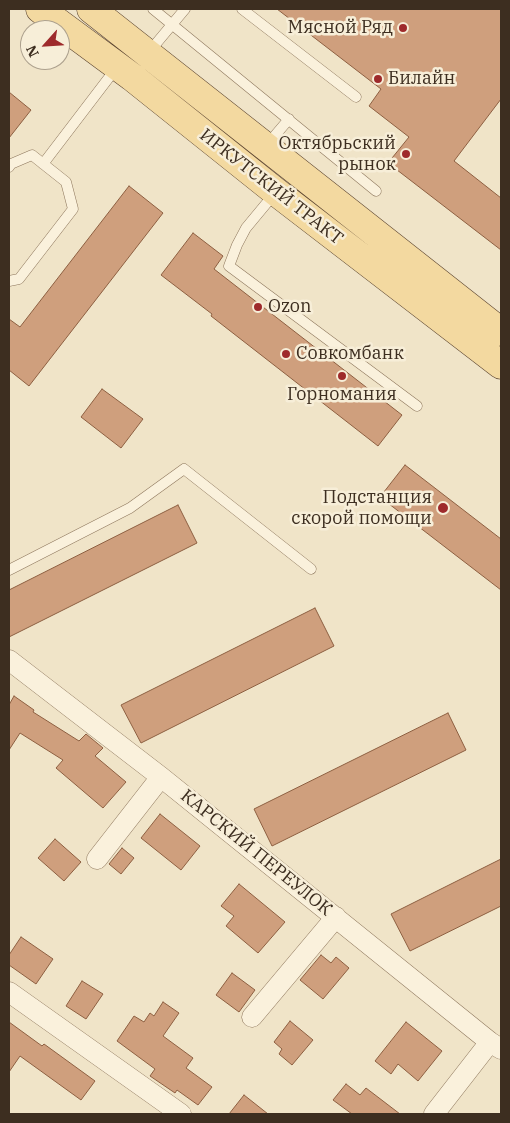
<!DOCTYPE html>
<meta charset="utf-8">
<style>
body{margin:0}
#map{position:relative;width:510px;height:1123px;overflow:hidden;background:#f0e4c8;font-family:"IBM Plex Serif",serif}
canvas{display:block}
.frame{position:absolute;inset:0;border:10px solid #3d2e20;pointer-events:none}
.north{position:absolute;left:20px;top:20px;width:50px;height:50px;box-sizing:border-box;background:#f7eed8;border:1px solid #ada18e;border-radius:50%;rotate:244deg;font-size:14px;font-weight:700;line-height:20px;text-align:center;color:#3d2e20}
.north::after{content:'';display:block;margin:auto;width:18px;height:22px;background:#9e2a2b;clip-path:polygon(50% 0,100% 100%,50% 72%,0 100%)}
</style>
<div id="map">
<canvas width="510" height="1123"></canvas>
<div class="frame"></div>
<div class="north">N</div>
</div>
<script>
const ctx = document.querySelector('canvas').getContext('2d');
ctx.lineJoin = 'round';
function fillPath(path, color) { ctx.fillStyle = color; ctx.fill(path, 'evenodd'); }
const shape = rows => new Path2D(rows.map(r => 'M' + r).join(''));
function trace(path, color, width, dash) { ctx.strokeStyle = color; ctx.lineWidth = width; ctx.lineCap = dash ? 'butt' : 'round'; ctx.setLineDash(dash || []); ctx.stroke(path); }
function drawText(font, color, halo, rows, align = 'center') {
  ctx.font = font + ' "IBM Plex Serif",serif'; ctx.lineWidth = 5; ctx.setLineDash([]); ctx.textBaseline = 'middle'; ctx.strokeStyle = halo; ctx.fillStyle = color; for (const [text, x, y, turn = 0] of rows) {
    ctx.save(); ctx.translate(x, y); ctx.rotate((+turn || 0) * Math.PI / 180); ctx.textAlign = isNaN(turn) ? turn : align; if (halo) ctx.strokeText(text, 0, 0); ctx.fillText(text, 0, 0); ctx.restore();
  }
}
const building = shape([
 [277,9,501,9,501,99,454,161,501,198,501,250,388,163,409,137,369,106,381,89,277,9],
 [9,92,31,110,9,138,9,92],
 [129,186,163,213,29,386,9,370,9,319,20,327,129,186],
 [193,233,223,256,214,269,402,415,378,446,211,316,212,314,161,275,193,233],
 [102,389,143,419,121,448,81,417,102,389],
 [405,465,501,539,501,590,380,497,405,465],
 [178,505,197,543,9,637,9,590,178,505],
 [315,608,334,646,141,743,121,705,315,608],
 [14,696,34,710,33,712,79,741,86,734,103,748,95,756,126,782,103,808,56,768,63,760,20,733,9,750,9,705,14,696],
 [448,713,466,750,272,846,254,809,448,713],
 [160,814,200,846,181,870,141,838,160,814],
 [55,839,81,862,64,881,38,858,55,839],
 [122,848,134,858,121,874,109,864,122,848],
 [501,859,501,906,410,951,391,914,501,859],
 [239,884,285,922,258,953,226,926,234,916,221,906,239,884],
 [21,937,53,959,36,984,9,965,9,955,21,937],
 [321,955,331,963,336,957,349,968,323,999,300,980,321,955],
 [232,973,255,990,239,1012,216,995,232,973],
 [82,981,103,994,86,1019,66,1006,82,981],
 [163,1002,179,1013,163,1036,193,1058,186,1068,212,1087,198,1105,177,1090,175,1093,150,1076,155,1069,117,1041,134,1016,144,1022,150,1013,154,1016,163,1002],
 [290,1021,313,1040,292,1065,279,1054,282,1049,274,1042,290,1021],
 [9,1022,42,1046,44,1044,95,1081,81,1100,20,1056,9,1072,9,1022],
 [406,1022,442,1051,418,1081,398,1064,391,1074,375,1061,406,1022],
 [346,1084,360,1095,366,1088,400,1114,352,1114,333,1100,346,1084],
 [244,1095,268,1114,229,1114,244,1095]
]);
const service = shape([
 [153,9,376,191],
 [242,9,356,97],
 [149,52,185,9],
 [266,146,289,119],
 [43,164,117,67],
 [9,167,11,164,32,155,66,182,73,209,19,279,9,281],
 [275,193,246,228,237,245,229,266,417,406],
 [9,570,130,508,184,469,311,569]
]);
const minor = shape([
 [9,660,161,777,490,1042,501,1049],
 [97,859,161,777],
 [9,992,181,1114],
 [252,1017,336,917],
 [434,1114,490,1042]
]);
const primary = shape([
 [40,9,132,77,276,192,501,365],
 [91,9,501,332]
]);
const markers = [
 [403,28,5,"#9e2a2b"],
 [378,79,5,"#9e2a2b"],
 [406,154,5,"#9e2a2b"],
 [258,307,5,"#9e2a2b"],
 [286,354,5,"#9e2a2b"],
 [342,376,5,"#9e2a2b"],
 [443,508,6,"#9e2a2b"]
];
const poiNames = [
 ["Мясной Ряд",393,28],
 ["Билайн",388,79,"left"],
 ["Октябрьский",396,144],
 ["рынок",396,165],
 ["Ozon",268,307,"left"],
 ["Совкомбанк",296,354,"left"],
 ["Горномания",342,395,"center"],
 ["Подстанция",432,498],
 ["скорой помощи",432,519]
];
const streetNames = [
 ["ИРКУТСКИЙ ТРАКТ",271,187,38],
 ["КАРСКИЙ ПЕРЕУЛОК",256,853,39]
];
fillPath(building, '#cf9f7d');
trace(building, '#8d5f41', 1);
trace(service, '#8d765c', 11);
trace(minor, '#8d765c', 21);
trace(primary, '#5b4430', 29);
trace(service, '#faf1dc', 10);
trace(minor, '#faf1dc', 20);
trace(primary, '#f3d9a0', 28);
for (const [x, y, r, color] of markers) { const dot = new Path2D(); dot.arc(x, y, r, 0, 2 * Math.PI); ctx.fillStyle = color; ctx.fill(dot); trace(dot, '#f7eed8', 2); }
drawText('18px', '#3d2e20', '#f7eed8', poiNames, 'right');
drawText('18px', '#3d2e20', '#f7eed8', streetNames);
</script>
